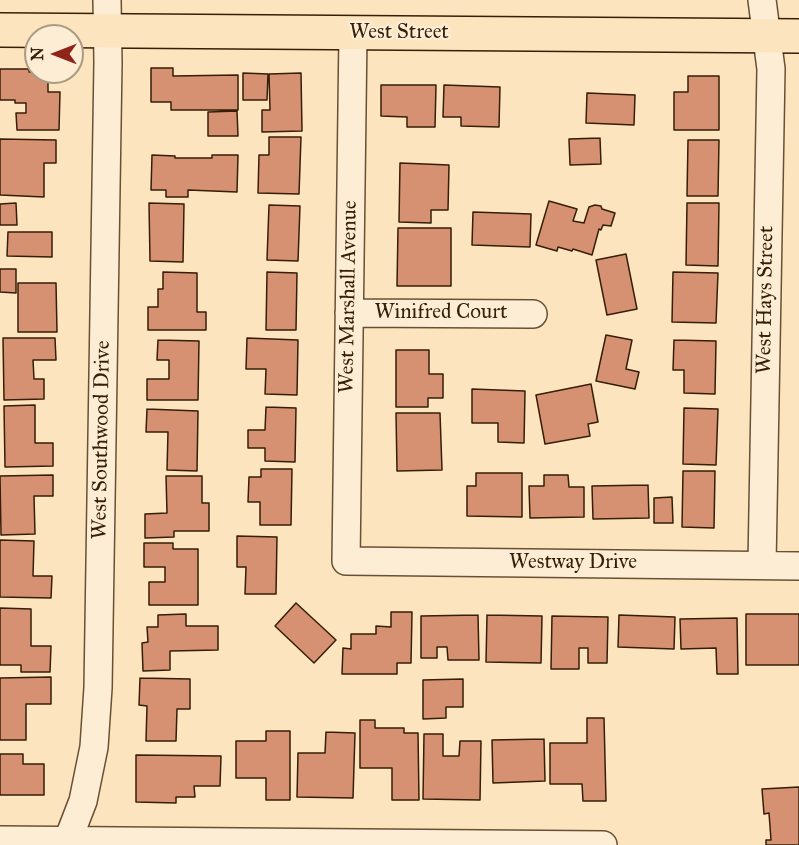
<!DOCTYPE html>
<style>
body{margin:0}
#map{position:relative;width:799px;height:845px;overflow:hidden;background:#fce4be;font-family:"IM FELL Great Primer",serif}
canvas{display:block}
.north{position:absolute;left:24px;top:24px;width:60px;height:60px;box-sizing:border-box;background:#fdedd5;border:2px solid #ad9a83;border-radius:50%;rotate:270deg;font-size:16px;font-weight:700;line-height:24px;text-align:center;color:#361e07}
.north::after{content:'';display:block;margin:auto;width:21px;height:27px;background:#8f2418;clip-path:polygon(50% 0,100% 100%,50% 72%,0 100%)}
</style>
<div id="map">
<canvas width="799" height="845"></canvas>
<div class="north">N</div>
</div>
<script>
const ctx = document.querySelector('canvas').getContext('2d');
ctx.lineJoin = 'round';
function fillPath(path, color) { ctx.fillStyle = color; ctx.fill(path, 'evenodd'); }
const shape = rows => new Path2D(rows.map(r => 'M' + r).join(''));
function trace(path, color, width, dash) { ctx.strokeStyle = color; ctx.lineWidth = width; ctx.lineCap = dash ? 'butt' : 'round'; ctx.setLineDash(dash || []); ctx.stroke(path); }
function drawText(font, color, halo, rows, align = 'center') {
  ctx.font = font + ' "IM FELL Great Primer",serif'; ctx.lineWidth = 4.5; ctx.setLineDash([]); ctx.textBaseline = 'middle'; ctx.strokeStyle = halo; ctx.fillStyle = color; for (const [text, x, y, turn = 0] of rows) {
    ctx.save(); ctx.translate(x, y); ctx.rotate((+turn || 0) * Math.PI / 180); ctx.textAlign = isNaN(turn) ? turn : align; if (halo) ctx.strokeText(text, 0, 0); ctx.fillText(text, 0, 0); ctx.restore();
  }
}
const building = shape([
 [151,68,173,68,173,76,238,75,238,110,171,110,171,102,151,102,151,68],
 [0,69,29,69,29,72,48,72,48,92,60,92,59,130,17,130,16,113,26,113,26,103,15,103,15,100,0,100,0,69],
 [243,73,268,74,267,100,243,100,243,73],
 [301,73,302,131,262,132,262,110,270,110,269,74,301,73],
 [688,76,719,76,719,130,674,130,674,92,688,92,688,76],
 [381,85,436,85,435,127,407,127,407,117,381,116,381,85],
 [444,85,500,87,499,127,461,126,461,117,443,117,444,85],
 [587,93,635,95,634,125,586,123,587,93],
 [237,111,238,136,208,136,208,112,237,111],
 [269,137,301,137,299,194,258,193,259,155,269,155,269,137],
 [600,138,601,164,570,165,569,139,600,138],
 [0,139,56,140,56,163,44,163,44,197,0,195,0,139],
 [688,140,719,140,718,196,687,196,688,140],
 [152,155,175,156,175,158,212,158,212,155,238,155,237,192,188,190,188,197,166,197,166,190,151,190,152,155],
 [400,163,449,165,448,210,431,210,431,223,399,222,400,163],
 [549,201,577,209,573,221,584,223,589,207,595,205,601,206,602,209,615,213,611,226,603,225,601,230,599,229,592,255,573,249,572,251,558,247,557,251,536,245,549,201],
 [16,203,17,225,0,225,0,204,16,203],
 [149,203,184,204,183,262,150,261,149,203],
 [687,203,719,203,718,266,686,265,687,203],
 [269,205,300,206,298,261,267,260,269,205],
 [473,212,531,214,530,247,472,245,473,212],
 [398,228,451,228,451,286,397,286,398,228],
 [8,232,52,232,52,257,7,256,8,232],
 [626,254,637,309,607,315,596,260,626,254],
 [0,269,16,269,16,293,0,292,0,269],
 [163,272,197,273,197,312,206,312,206,330,148,330,148,307,158,307,158,289,163,289,163,272],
 [267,272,297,273,296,330,266,330,267,272],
 [673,272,718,273,716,323,672,322,673,272],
 [18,283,56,283,57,332,18,332,18,283],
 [606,335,632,340,626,369,639,372,635,389,596,381,606,335],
 [3,338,55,338,56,360,33,360,34,379,44,379,44,399,4,400,3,338],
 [247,338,298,340,297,395,265,394,266,369,246,369,247,338],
 [158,340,199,341,198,400,147,400,147,379,169,379,169,360,157,360,158,340],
 [674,340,716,341,715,394,684,393,684,370,673,370,674,340],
 [396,350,429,350,429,374,443,374,443,398,428,398,428,407,396,407,396,350],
 [591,384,598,422,588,424,590,436,545,444,536,395,591,384],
 [472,389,525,391,524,443,498,442,498,423,472,423,472,389],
 [35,405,35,443,53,443,53,466,5,467,4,406,35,405],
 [266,407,296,408,295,462,265,461,265,448,248,448,248,430,265,430,266,407],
 [684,408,718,409,716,465,683,464,684,408],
 [147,409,198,411,197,471,167,470,168,432,146,432,147,409],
 [396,413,440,413,442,470,397,471,396,413],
 [261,469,292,469,291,525,260,525,260,502,248,502,249,477,261,477,261,469],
 [683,471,715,471,714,528,682,527,683,471],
 [476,473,522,473,522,517,467,516,467,486,476,486,476,473],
 [53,475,53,496,34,496,35,534,1,535,0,476,53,475],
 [544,475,568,475,569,487,584,487,584,517,530,518,529,486,544,486,544,475],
 [166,476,202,476,202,503,209,503,209,531,174,531,174,537,145,538,145,514,167,513,166,476],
 [648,485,649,518,593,519,592,486,648,485],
 [672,497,673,523,654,523,654,498,672,497],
 [237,536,277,537,276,594,245,594,246,567,237,567,237,536],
 [0,540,34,541,33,576,52,576,51,598,0,597,0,540],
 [144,543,173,543,173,549,198,549,198,605,149,605,149,582,165,582,165,567,144,567,144,543],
 [296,603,336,640,314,663,275,626,296,603],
 [0,608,31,609,31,646,51,646,50,672,21,672,21,665,0,665,0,608],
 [391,612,412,612,411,663,397,663,397,674,342,674,343,648,351,649,351,634,376,634,376,626,391,627,391,612],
 [186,614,186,626,218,626,218,650,170,651,170,670,143,671,142,643,148,642,147,627,158,627,158,615,186,614],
 [746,614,799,614,799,665,746,665,746,614],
 [478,615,479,660,448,660,447,647,437,647,437,658,421,658,421,616,478,615],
 [487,615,542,616,541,663,486,662,487,615],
 [619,615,675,617,674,649,618,647,619,615],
 [552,616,608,617,607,663,588,663,588,648,579,648,579,669,551,669,552,616],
 [737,618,738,674,717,674,716,648,681,649,680,619,737,618],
 [51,677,51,704,26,704,26,740,0,740,0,678,51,677],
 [140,678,190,679,190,709,177,709,176,741,146,741,147,706,139,705,140,678],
 [463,679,463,707,446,707,446,718,423,719,423,680,463,679],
 [587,718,604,718,606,801,583,801,582,784,550,784,550,743,587,743,587,718],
 [360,720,375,720,375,728,404,728,404,733,418,733,419,800,392,800,392,768,360,768,360,720],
 [266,731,290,731,290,800,266,800,266,778,236,778,236,741,266,741,266,731],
 [326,732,355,733,353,798,297,797,298,753,325,753,326,732],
 [424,734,443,734,443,756,459,756,460,741,481,741,480,800,423,799,424,734],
 [544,739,545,781,493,783,492,740,544,739],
 [0,754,23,754,23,764,44,764,44,795,0,795,0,754],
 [136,755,221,756,220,786,194,786,195,797,176,797,176,803,136,802,136,755],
 [799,787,799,845,766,845,766,840,771,840,769,813,764,814,762,789,799,787]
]);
const minor = shape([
 [762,0,771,69,762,564],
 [353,33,346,561,799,566],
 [349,313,533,314],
 [0,840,603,845],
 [66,845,83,801,94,747,98,688,108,62,107,0]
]);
const major = shape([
 [0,30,799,36]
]);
const streetNames = [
 ["West Street",399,33],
 ["West Marshall Avenue",349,297,-89],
 ["West Hays Street",766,300,-89],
 ["Winifred Court",441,313],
 ["West Southwood Drive",102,440,-89],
 ["Westway Drive",573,563]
];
fillPath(building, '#d69173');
trace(building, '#361e07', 1.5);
trace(minor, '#685035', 30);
trace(major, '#361e07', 36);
trace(minor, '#fdedd5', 27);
trace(major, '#fce4be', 33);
drawText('21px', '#361e07', '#fdedd5', streetNames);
</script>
